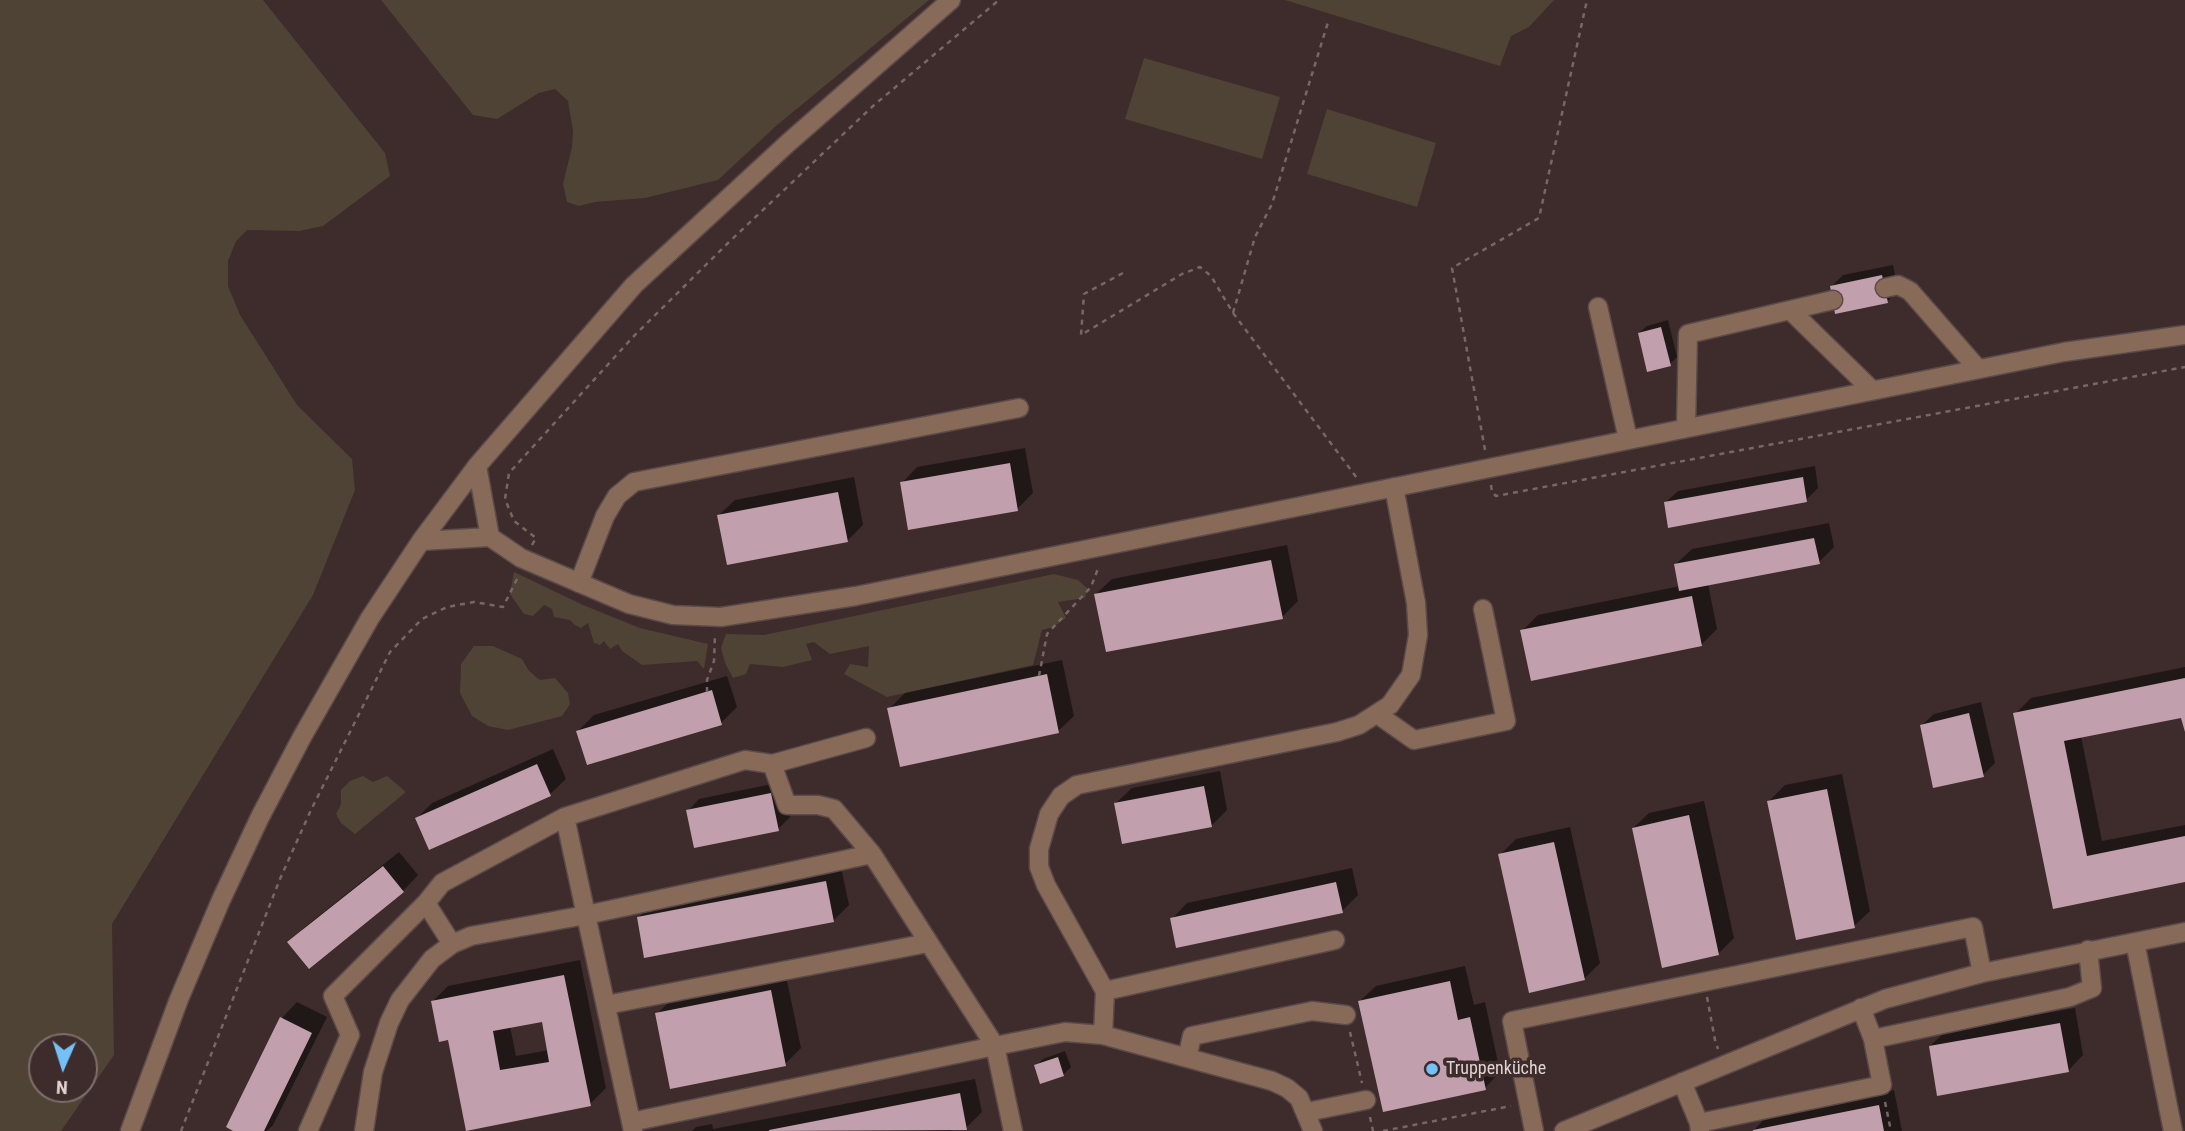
<!DOCTYPE html>
<meta charset="utf-8">
<style>
body{margin:0}
#map{position:relative;width:2185px;height:1131px;overflow:hidden;background:#3d2c2b;font-family:"Roboto Condensed",sans-serif}
canvas{display:block}
.north{position:absolute;left:28px;top:1033px;width:70px;height:70px;box-sizing:border-box;background:#3d2c2b;border:2px solid #7e6f6e;border-radius:50%;rotate:183deg;font-size:19px;font-weight:700;line-height:28px;text-align:center;color:#dfd4d3}
.north::after{content:'';display:block;margin:auto;width:24px;height:32px;background:#73c1f6;clip-path:polygon(50% 0,100% 100%,50% 72%,0 100%)}
</style>
<div id="map">
<canvas width="2185" height="1131"></canvas>
<div class="north">N</div>
</div>
<script>
const ctx = document.querySelector('canvas').getContext('2d');
ctx.lineJoin = 'round';
function fillPath(path, color) { ctx.fillStyle = color; ctx.fill(path, 'evenodd'); }
const shape = rows => new Path2D(rows.map(r => 'M' + r).join(''));
function trace(path, color, width, dash) { ctx.strokeStyle = color; ctx.lineWidth = width; ctx.lineCap = dash ? 'butt' : 'round'; ctx.setLineDash(dash || []); ctx.stroke(path); }
function drawText(font, color, halo, rows, align = 'center') {
  ctx.font = font + ' "Roboto Condensed",sans-serif'; ctx.lineWidth = 7; ctx.setLineDash([]); ctx.textBaseline = 'middle'; ctx.strokeStyle = halo; ctx.fillStyle = color; for (const [text, x, y, turn = 0] of rows) {
    ctx.save(); ctx.translate(x, y); ctx.rotate((+turn || 0) * Math.PI / 180); ctx.textAlign = isNaN(turn) ? turn : align; if (halo) ctx.strokeText(text, 0, 0); ctx.fillText(text, 0, 0); ctx.restore();
  }
}
const green = shape([
 [0,0,263,0,385,153,390,176,323,226,299,231,247,230,236,241,228,261,228,286,240,315,297,405,352,459,355,490,313,595,112,924,114,1055,61,1131,0,1131],
 [42,1047,84,1047,84,1089,42,1089],
 [381,0,929,0,776,126,718,180,645,198,595,202,579,206,567,202,563,184,572,147,573,131,568,101,555,89,539,93,497,119,473,115],
 [1285,0,1554,0,1529,27,1511,36,1500,66],
 [1144,58,1280,97,1262,159,1125,119],
 [1327,109,1436,143,1417,207,1307,174],
 [514,572,583,605,640,628,708,644,704,669,697,661,642,665,622,651,618,644,610,649,604,641,600,645,594,643,588,623,581,628,575,625,570,620,554,617,552,609,544,605,533,616,524,614,510,594],
 [1054,574,1078,580,1088,589,1085,598,1058,602,1066,618,1053,627,1042,630,1033,665,887,697,844,674,850,664,868,667,869,646,830,654,814,642,806,644,812,660,783,667,750,664,746,674,733,678,725,663,721,648,726,634,764,635],
 [474,646,493,646,522,659,529,671,540,680,555,678,568,693,570,704,562,716,508,730,488,726,472,716,460,693,461,664],
 [363,776,373,782,387,776,406,792,355,834,341,823,336,814,341,804,341,790,350,781]
]);
const shadow = shape([
 [1893,265,1898,290,1887,302,1832,286,1843,275],
 [1668,320,1677,357,1670,364,1639,333,1647,326],
 [1025,448,1033,493,1017,509,902,483,917,467],
 [1815,466,1818,488,1806,500,1666,502,1678,491],
 [854,477,863,525,847,541,719,515,735,500],
 [1829,523,1834,547,1819,562,1708,584,1717,629,1701,645,1522,631,1538,615,1680,586,1676,564,1692,549],
 [1287,545,1298,601,1282,617,1096,594,1112,579],
 [1062,660,1074,716,1058,731,889,709,905,693],
 [2185,667,2185,729,2182,716,2081,736,2102,841,2185,825,2185,880,2055,907,2015,714,2031,698],
 [727,676,737,707,721,723,578,731,594,715],
 [1981,702,1995,763,1983,775,1922,725,1934,714],
 [553,749,566,779,550,794,430,848,417,818,432,803],
 [1220,771,1227,810,1211,826,1116,803,1132,788],
 [1842,774,1870,911,1854,926,1769,801,1785,785],
 [782,782,790,817,778,829,688,811,699,799],
 [1704,801,1734,938,1718,954,1633,828,1649,813],
 [1570,827,1600,963,1584,979,1500,855,1516,839],
 [399,852,418,875,403,891,290,943,305,927],
 [841,867,849,905,833,921,639,917,654,902],
 [1352,868,1358,895,1342,911,1172,919,1187,903],
 [580,960,606,1088,590,1104,467,1129,449,1038,432,1002,448,986],
 [544,1020,549,1050,516,1056,510,1026],
 [1465,966,1474,1005,1485,1002,1500,1072,1485,1088,1360,1001,1376,986],
 [786,976,801,1048,785,1064,657,1014,673,998],
 [297,1002,327,1017,273,1125,267,1131,237,1131,282,1018],
 [2075,1008,2083,1055,2068,1071,1930,1046,1946,1031],
 [1065,1051,1071,1067,1063,1075,1036,1066,1043,1059],
 [975,1079,982,1112,966,1128,950,1131,692,1131,696,1127,712,1124,713,1129],
 [1894,1090,1902,1131,1753,1131,1768,1115]
]);
const building = shape([
 [1882,275,1888,303,1835,314,1830,286],
 [1661,327,1671,366,1647,372,1638,333],
 [1010,463,1018,511,908,530,900,482],
 [1803,477,1807,502,1668,528,1664,502],
 [838,492,848,542,727,565,717,515],
 [1814,538,1820,564,1679,591,1674,564],
 [1271,560,1283,619,1106,652,1094,594],
 [1692,596,1702,646,1531,681,1520,630],
 [1047,674,1059,733,900,767,887,708],
 [2185,678,2185,732,2181,718,2064,741,2087,856,2185,836,2185,882,2053,909,2013,713],
 [712,690,722,725,587,765,576,731],
 [1969,713,1984,777,1933,788,1920,725],
 [537,764,551,796,429,850,415,818],
 [1204,786,1212,827,1122,844,1114,803],
 [1827,789,1855,928,1796,940,1767,801],
 [771,793,779,831,694,848,686,810],
 [1689,815,1719,955,1662,968,1632,828],
 [1554,842,1585,980,1529,993,1498,854],
 [383,866,404,892,309,969,287,942],
 [826,881,834,922,644,958,637,917],
 [1336,882,1343,913,1176,948,1170,918],
 [564,975,591,1106,466,1131,448,1040,439,1042,431,1001],
 [542,1022,549,1062,500,1070,493,1031],
 [1450,981,1458,1020,1470,1017,1486,1090,1383,1112,1358,1001],
 [771,990,786,1066,670,1089,655,1013],
 [280,1017,312,1033,264,1131,233,1131,226,1127],
 [2060,1023,2069,1072,1937,1096,1929,1046],
 [1058,1057,1064,1076,1040,1084,1034,1065],
 [960,1093,967,1130,769,1131,769,1130],
 [1879,1105,1884,1131,1753,1131,1753,1130]
]);
const path = shape([
 [1123,273,1084,294,1081,335,1182,274,1200,267,1211,276,1233,313,1357,478],
 [1233,313,1255,237,1272,204,1329,19],
 [1485,450,1452,268,1539,218,1587,0],
 [1491,485,1492,492,1496,496,2185,367],
 [532,545,536,538,514,521,505,499,509,473,633,337,728,243,873,106,999,0],
 [1039,676,1047,634,1091,587,1099,566],
 [707,692,707,680,714,661,715,634],
 [1707,997,1715,1040,1718,1049],
 [1350,1032,1362,1083],
 [1885,1102,1891,1131],
 [1370,1117,1373,1131],
 [181,1131,280,879,311,810,390,652,422,619,447,607,474,602,503,607,518,577],
 [1383,1131,1511,1106]
]);
const minor = shape([
 [1885,288,1898,285,1910,291,1978,369],
 [1598,307,1628,439],
 [1790,310,1872,390],
 [1686,427,1688,334,1833,300],
 [490,537,521,558,629,604,673,615,721,617,856,596,2064,352,2185,335],
 [421,541,490,537,477,466],
 [579,583,605,516,617,496,634,482,1019,408],
 [1377,714,1414,740,1506,721,1483,609],
 [866,738,772,764,787,805,818,805,834,809,872,854],
 [426,903,452,944],
 [2135,942,2173,1131],
 [1105,991,1335,940],
 [606,1005,928,943],
 [1861,1008,1873,1039],
 [1103,1035,1105,991,1046,885,1039,867,1039,849,1049,814,1061,796,1077,785,1337,732,1359,725,1390,705,1411,675,1418,635,1416,603,1394,487],
 [1187,1058,1192,1036,1312,1011,1346,1015],
 [1682,1082,1699,1123],
 [1307,1112,1366,1100],
 [631,1122,995,1046,1013,1131],
 [130,1131,179,999,221,900,260,817,302,737,370,618,421,541,477,466,634,285,788,143,951,0],
 [308,1131,350,1035,333,996,426,903,442,883,565,817,745,760,772,764],
 [364,1131,373,1072,389,1023,400,1000,432,959,452,944,471,936,586,915,565,817],
 [633,1131,586,915,872,854,995,1046,1065,1032,1103,1035,1272,1081,1287,1088,1299,1098,1313,1131],
 [1534,1131,1512,1021,1973,927,1982,973],
 [1564,1131,1885,999,1982,973,2185,932],
 [1700,1131,1699,1123,1882,1085,1873,1039,2070,997,2092,988,2088,950]
]);
const markers = [
 [1432,1069,7,"#73c1f6"]
];
const poiNames = [
 ["Truppenküche",1446,1069]
];
fillPath(green, '#4e4334');
fillPath(shadow, '#0007');
fillPath(building, '#c19fac');
trace(minor, '#5a4a49', 21);
trace(path, '#766766', 2.5, [5, 5]);
trace(minor, '#886a59', 18);
for (const [x, y, r, color] of markers) { const dot = new Path2D(); dot.arc(x, y, r, 0, 2 * Math.PI); ctx.fillStyle = color; ctx.fill(dot); trace(dot, '#3d2c2b', 2.5); }
drawText('18px', '#dfd4d3', '#3d2c2b', poiNames, 'left');
</script>
